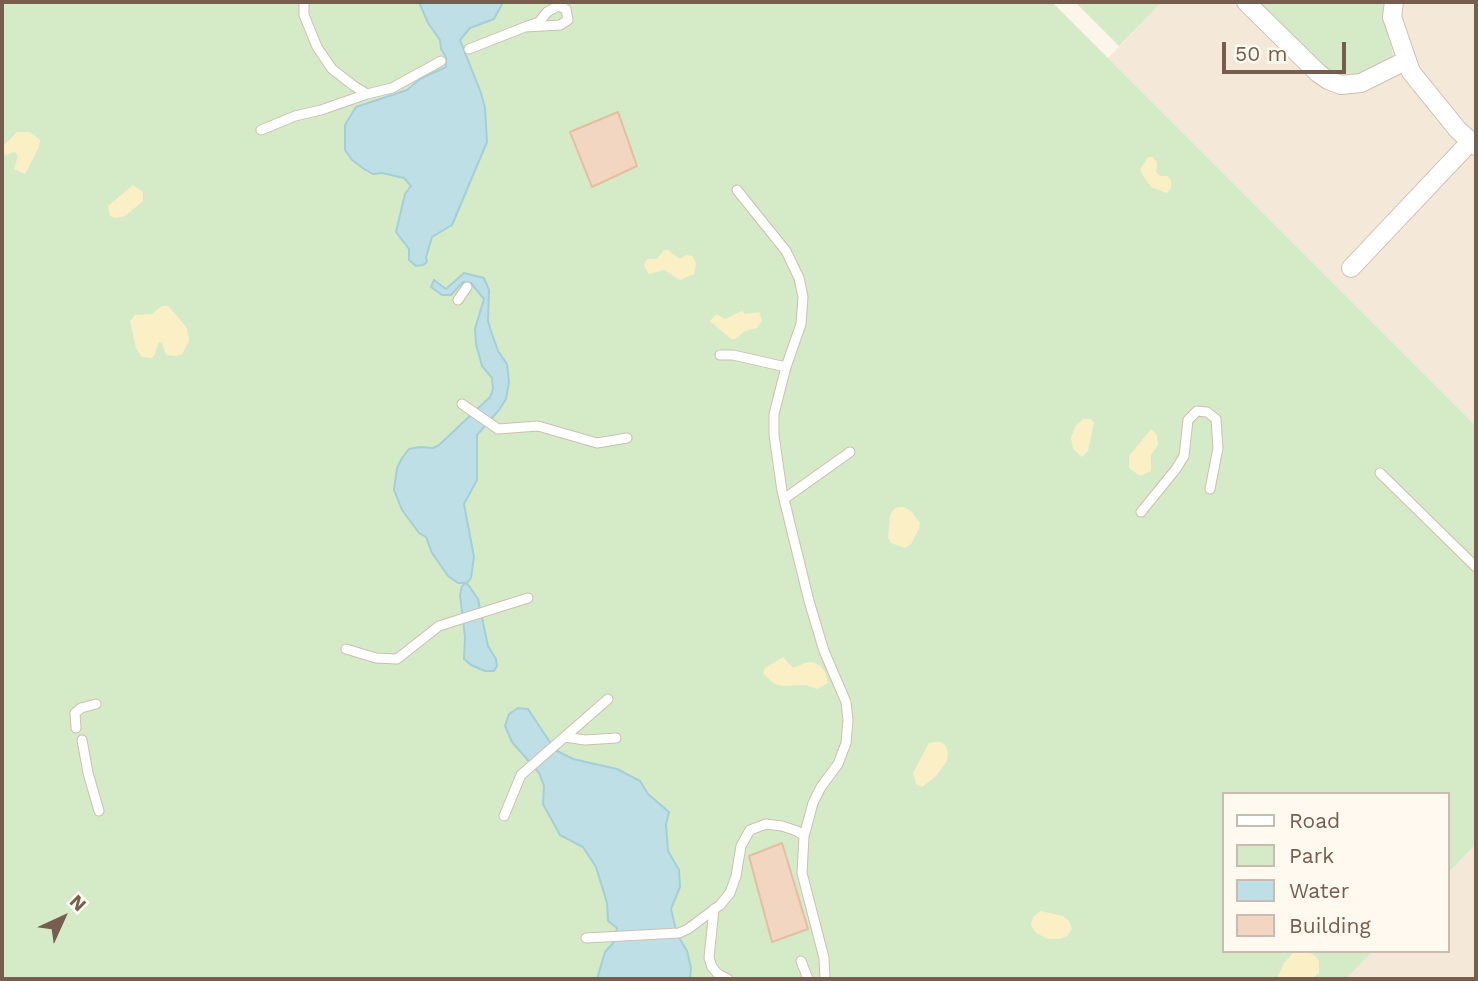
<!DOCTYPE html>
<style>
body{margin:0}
#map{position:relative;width:1478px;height:981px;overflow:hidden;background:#fcf6ea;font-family:"Work Sans",sans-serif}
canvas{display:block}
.frame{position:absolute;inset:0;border:4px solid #775d4d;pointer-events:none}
.legend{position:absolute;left:1222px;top:792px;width:228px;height:161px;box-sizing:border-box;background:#fff9f0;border:2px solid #c9bbaf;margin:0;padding:9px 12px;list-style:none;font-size:21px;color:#775d4d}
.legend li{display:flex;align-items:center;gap:14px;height:35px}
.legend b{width:35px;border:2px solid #c9bbaf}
.north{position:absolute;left:28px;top:883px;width:70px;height:70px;-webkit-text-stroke:5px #fff9f0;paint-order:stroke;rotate:45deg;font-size:19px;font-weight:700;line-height:28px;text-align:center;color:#775d4d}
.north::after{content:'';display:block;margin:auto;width:24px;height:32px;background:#775d4d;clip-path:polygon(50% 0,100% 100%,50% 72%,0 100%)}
.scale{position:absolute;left:1222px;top:42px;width:124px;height:32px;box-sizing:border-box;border:4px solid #775d4d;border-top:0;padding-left:9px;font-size:21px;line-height:24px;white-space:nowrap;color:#775d4d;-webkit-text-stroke:5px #fff9f0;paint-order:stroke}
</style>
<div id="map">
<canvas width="1478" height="981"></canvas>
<div class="frame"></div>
<ul class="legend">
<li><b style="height:9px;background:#fff"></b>Road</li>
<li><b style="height:19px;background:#d5ebc8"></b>Park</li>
<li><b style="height:19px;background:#bedfe6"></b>Water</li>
<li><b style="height:19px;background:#f2d6c2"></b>Building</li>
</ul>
<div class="north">N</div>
<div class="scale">50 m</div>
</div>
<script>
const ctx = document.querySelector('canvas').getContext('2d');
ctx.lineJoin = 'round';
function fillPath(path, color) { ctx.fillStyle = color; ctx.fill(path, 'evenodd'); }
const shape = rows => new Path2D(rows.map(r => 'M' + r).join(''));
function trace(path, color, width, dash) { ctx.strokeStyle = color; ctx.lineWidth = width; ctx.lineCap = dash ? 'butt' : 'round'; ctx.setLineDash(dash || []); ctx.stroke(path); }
const residential = shape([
 [1162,2,1253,2,1393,56,1387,19,1389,2,1476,2,1476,426,1108,58],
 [1476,844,1476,979,1346,979,1373,951,1448,951,1448,873]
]);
const green = shape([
 [2,2,1052,2,1476,426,1476,844,1448,873,1448,794,1224,794,1224,951,1373,951,1346,979,2,979],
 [1075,2,1162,2,1119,46],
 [1253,2,1389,2,1387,19,1393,56,1387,65,1361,74,1336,74,1317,65]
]);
const sand = shape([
 [17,132,30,132,40,140,39,147,25,174,14,169,18,156,17,154,14,152,6,155,2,151,4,145],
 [1148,157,1153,157,1157,163,1156,172,1160,176,1167,176,1171,180,1171,188,1167,193,1151,187,1142,174,1140,169],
 [133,185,143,192,143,201,125,216,116,218,110,216,108,206],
 [664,250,668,250,680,259,686,255,692,256,696,263,694,274,680,280,664,270,649,274,644,266,645,262,648,259,657,259],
 [162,306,168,306,171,309,187,328,189,341,182,354,177,356,166,355,162,343,159,342,154,356,151,358,142,357,136,348,130,321,135,315,152,314],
 [742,311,745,314,759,312,762,320,757,328,745,331,735,339,731,339,710,321,716,314,725,319],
 [1083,419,1090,419,1094,422,1088,451,1082,457,1073,449,1071,438,1075,427],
 [1151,429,1157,435,1158,445,1151,455,1151,471,1140,476,1129,468,1129,456],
 [898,507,904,507,911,511,920,523,919,529,911,544,905,548,891,543,888,538,890,516,893,510],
 [783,657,793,668,805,663,813,662,820,666,825,672,828,683,817,689,806,685,782,686,773,683,763,673,765,668],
 [935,742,941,742,946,746,948,753,947,761,936,776,922,787,916,784,913,773,929,743],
 [1040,911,1063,916,1069,921,1072,929,1067,936,1060,939,1048,939,1036,933,1031,925,1033,917],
 [1306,951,1315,956,1319,961,1319,973,1312,979,1277,979,1284,963,1293,953]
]);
const water = shape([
 [419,2,502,2,502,4,494,19,470,28,460,40,481,93,485,108,487,142,452,225,432,237,426,257,427,262,423,265,416,266,409,260,409,249,396,232,405,194,411,186,404,178,382,173,373,174,364,169,352,160,345,150,345,125,356,107,407,90,420,79,446,67,446,57,441,49,440,40,428,23,419,2],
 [464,273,484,278,489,290,488,321,491,331,498,351,507,364,509,382,506,399,499,410,477,435,477,480,464,504,474,557,471,578,467,583,478,599,488,646,496,659,497,666,494,671,485,671,471,665,464,659,465,637,460,595,462,586,466,583,458,583,448,576,432,553,426,537,419,533,402,510,394,490,397,468,402,458,409,449,420,447,433,448,439,445,490,397,493,389,492,378,482,366,476,344,475,329,484,299,471,283,463,282,451,295,442,295,431,287,434,280,446,289,464,273],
 [518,708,528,709,555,750,573,759,617,769,640,781,648,794,669,812,666,824,668,851,679,870,680,887,671,909,677,934,687,951,691,968,690,979,597,979,605,952,614,942,617,928,608,921,607,903,596,867,583,847,560,835,543,804,544,786,539,773,512,742,505,726,509,714,518,708]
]);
const building = shape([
 [618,112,637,166,592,187,570,132,618,112],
 [782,843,808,929,772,942,749,856,782,843]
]);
const lane = shape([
 [304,2,304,15,317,47,332,69,354,86,367,94,392,88,441,61],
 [469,49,525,27,560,25,568,20,566,9,558,6,547,12,539,22,525,27],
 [261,130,295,116,321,110,367,94],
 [737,190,786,251,799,278,803,297,801,324,786,367,774,414,774,435,782,491,809,601,824,651,846,702,848,720,846,743,838,764,821,787,813,803,804,836,802,873,824,958,825,979],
 [458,300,467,287],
 [720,355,733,355,786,367],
 [462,404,498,429,538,426,597,443,627,438],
 [1380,473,1476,567],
 [784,499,850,452],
 [1141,512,1176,469,1184,456,1188,420,1197,411,1207,412,1216,419,1218,448,1210,489],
 [346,649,376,658,397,659,439,626,528,598],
 [76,728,75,713,81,708,96,704],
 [565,737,585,740,616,738],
 [82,740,88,773,99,811],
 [504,816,521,775,608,699],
 [714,909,709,958,712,967,718,974,728,979],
 [586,938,679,933,688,929,720,905,730,893,736,876,741,846,750,830,766,824,782,826,797,831,804,836],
 [801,961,808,979]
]);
const street = shape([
 [1246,2,1318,73,1328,80,1341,85,1361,83,1407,60],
 [1394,2,1392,17,1411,72,1458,130,1476,146],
 [1351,268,1471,141]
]);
fillPath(residential, '#f4e8d8');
fillPath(green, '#d5ebc8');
fillPath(sand, '#fbf0c5');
fillPath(water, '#bedfe6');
trace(water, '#a4cfd8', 2);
fillPath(building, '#f2d6c2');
trace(building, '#e4bda2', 2);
trace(lane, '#cfbeaf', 11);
trace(street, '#cfbeaf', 20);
trace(lane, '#fff', 9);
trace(street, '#fff', 18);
</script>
